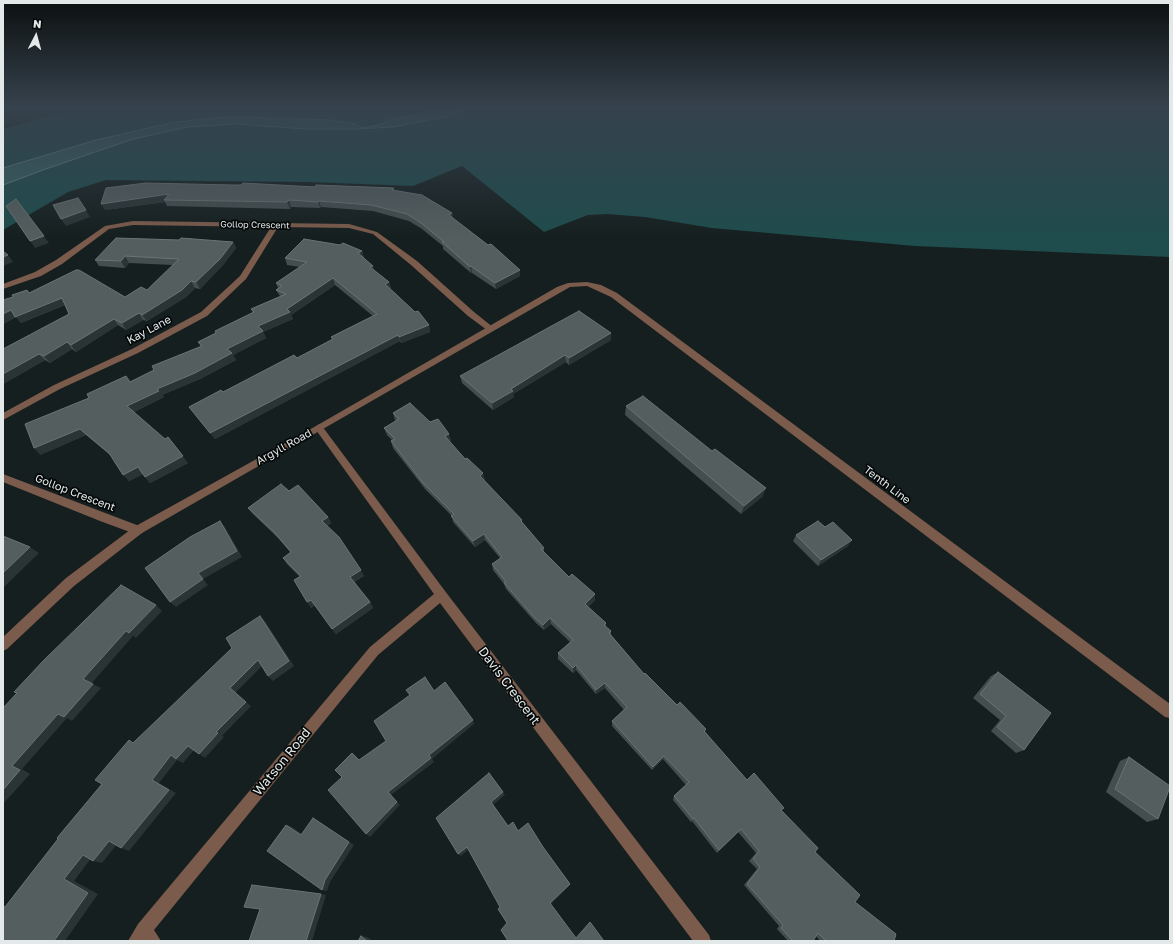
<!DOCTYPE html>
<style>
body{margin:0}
#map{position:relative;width:1173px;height:944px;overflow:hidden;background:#161f1f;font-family:"Golos Text",sans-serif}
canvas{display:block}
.frame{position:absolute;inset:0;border:4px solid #e3e9e9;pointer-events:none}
.north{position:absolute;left:16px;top:16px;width:40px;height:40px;-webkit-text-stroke:3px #050808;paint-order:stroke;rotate:6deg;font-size:11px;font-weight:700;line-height:16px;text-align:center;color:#e3e9e9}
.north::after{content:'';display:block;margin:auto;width:14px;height:18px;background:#e3e9e9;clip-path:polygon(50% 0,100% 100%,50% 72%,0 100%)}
</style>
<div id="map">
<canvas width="1173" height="944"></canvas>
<div class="frame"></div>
<div class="north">N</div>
</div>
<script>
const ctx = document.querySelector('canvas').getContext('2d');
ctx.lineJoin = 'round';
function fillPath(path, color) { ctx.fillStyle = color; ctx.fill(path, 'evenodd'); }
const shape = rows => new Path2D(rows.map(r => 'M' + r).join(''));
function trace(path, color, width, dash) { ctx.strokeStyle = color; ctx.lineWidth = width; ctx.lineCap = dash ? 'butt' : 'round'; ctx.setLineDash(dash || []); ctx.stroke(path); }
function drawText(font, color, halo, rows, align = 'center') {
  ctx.font = font + ' "Golos Text",sans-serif'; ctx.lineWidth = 3.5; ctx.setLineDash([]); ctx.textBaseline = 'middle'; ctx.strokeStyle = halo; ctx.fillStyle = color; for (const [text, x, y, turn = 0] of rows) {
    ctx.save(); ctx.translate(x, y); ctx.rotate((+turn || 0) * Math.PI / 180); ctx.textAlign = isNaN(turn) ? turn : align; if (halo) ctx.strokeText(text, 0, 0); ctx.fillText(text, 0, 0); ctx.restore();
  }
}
const forest = shape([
 [80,107,441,107,418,115,390,120,379,125,361,128,356,124,331,120,236,117,212,118,96,140,3,168,3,129],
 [472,107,1170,107,1170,257,915,246,712,228,645,217,607,214,588,215,544,232,462,166,413,186,309,182,106,180,68,192,3,230,3,185,43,170,130,140,187,127,217,124,306,129,358,129,392,127,449,116]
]);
const water = shape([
 [441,107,472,107,449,116,393,127,358,129,306,129,235,124,187,127,130,140,43,170,3,185,3,168,96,140,171,123,212,118,236,117,331,120,356,124,361,128,379,125,389,120,418,115,441,107]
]);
const minor = shape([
 [133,221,349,224,377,232,417,261,474,312,494,328,490,331,487,330,468,316,411,265,373,234,349,228,278,227,246,279,207,316,138,353,60,389,3,420,3,413,54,385,132,349,201,312,240,276,271,227,133,225,109,229,62,264,41,276,3,289,3,284,35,272,56,260,105,226,133,221],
 [319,424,322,426,445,591,709,935,711,941,693,941,440,603,378,655,154,930,161,941,128,941,138,924,370,647,434,594,316,430,314,428,319,424],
 [3,474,142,527,143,530,142,533,138,535,100,521,3,482,3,474]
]);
const tertiary = shape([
 [587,282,601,285,617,293,1170,704,1170,718,1165,717,611,297,587,286,570,287,563,291,142,533,74,586,7,649,3,651,3,637,66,578,134,527,316,426,557,287,568,283,587,282]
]);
const wall = shape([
 [233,185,394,188,394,190,452,213,453,218,520,276,496,289,472,273,471,273,443,249,443,246,422,229,409,221,373,211,321,207,320,208,291,207,290,209,167,206,165,202,105,210],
 [179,240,233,242,236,248,223,265,200,289,195,288,186,297,147,321,143,320,126,330,118,325,76,352,72,349,50,363,45,360,3,384,69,314,65,305,21,323,16,317,3,324,3,300,30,293,125,297,147,290,173,265,129,263,125,268,99,266,95,260],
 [362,251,364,258,375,271,389,282,391,288,390,289,429,325,430,332,401,343,400,341,215,439,189,407,297,358,332,340,331,337,373,316,335,285,291,315,293,319,263,332,266,338,233,355,236,360,200,379,162,395,164,397,134,412,188,463,150,483,143,474,129,481,111,456,86,435,40,455,130,382,201,347,198,342,216,333,253,313,251,309,281,297,280,296,276,290,278,288,276,283,300,267,287,265,285,258],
 [611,340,569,365,566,362,513,394,514,397,493,410,462,383,460,376],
 [626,406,763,496,741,514,625,415],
 [393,413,430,422,451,440,449,441,485,480,484,481,544,548,544,552,569,577,595,600,588,607,606,623,606,627,611,631,611,635,644,674,677,705,706,729,705,732,747,780,781,810,855,902,894,941,820,941,816,936,813,941,788,941,777,929,779,926,744,885,757,869,749,861,756,853,738,832,717,853,692,821,691,822,673,800,674,796,686,785,663,759,652,770,612,726,612,721,624,710,605,688,596,694,576,670,573,673,558,659,558,653,570,642,551,624,544,630,536,623,506,589,504,584,493,570,492,564,500,558,485,540,475,547,453,522,452,516,425,489,393,448,391,441,392,440,387,435,384,428,396,421,395,420],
 [289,491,328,517,331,523,327,526,364,576,354,582,370,602,373,608,336,634,315,605,311,608,300,577,287,564,283,558,291,553,278,538,253,514,248,508],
 [825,527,848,546,818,566,793,541,796,535],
 [998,672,1024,750,1016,753,991,731,1000,720,973,698,991,676],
 [1129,757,1158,819,1147,822,1106,792,1120,761]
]);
const shadedWall = shape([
 [169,194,164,200,165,202,105,210,101,204],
 [78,198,90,217,66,226,61,219],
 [16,199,49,243,35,248,30,241],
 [289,200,291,207,290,209,287,202],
 [319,201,321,207,320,208,318,202],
 [452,213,453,220,449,215],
 [233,242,236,248,223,265,200,289,196,282],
 [362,251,364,258,358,253],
 [8,255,13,262,3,266,3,257],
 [125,256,129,263,125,268,121,261],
 [373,266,375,272,370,267],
 [471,266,472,273,471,273,470,267],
 [520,270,520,276,496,289,495,283],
 [333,278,335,285,291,315,293,319,263,332,266,338,233,355,236,360,200,379,162,395,164,397,132,413,127,406,227,349,258,326,287,309],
 [191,281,195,288,186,297,147,321,142,315],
 [389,282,391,288,387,291,385,284],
 [62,298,67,304,21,323,16,317,3,324,3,314,11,310],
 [139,313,143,320,126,330,122,323],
 [114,319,118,325,76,352,71,345],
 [429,325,430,332,401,343,399,337],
 [611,333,611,340,569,365,569,358],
 [398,335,400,341,215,439,210,433],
 [67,342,72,349,50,363,44,356],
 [39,354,45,360,3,384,3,374],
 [565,355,566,362,513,394,514,397,493,410,492,403,511,389],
 [80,429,86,435,40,455,34,448],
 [449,434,451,440,446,443,445,436],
 [168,437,188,463,150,483,145,477],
 [138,467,144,474,129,481,123,475],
 [483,473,485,480,481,483,480,476],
 [766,488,763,496,741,514,744,506],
 [328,517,331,523,325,527,322,521],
 [220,521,225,527,242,557,203,579,208,585,176,607,170,602,198,573],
 [484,534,485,540,475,547,473,541],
 [852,540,848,546,818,566,821,560],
 [30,547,39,553,3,588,3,573],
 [361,570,364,576,353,582,350,577],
 [595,594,595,600,585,610,585,604],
 [311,600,315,605,311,608,307,602],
 [370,602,373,608,336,634,332,629],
 [156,605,162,611,136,638,129,633],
 [260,616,265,621,294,666,273,681,268,676],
 [550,618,551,624,544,630,543,625],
 [126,631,133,636,91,684,83,679],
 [258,660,263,665,235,693,251,706,222,736,224,737,205,758,199,754,216,732,230,688],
 [576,665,576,670,573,673,573,668],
 [605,683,605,688,596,694,596,690],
 [93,684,101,688,72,721,67,718,22,769,30,774,3,804,3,790,12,766,58,714],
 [473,720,474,724,432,759,434,762,391,795,400,805,370,837,366,834,388,792,429,755],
 [188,746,195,749,183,763,177,760,159,783,176,793,129,851,121,848,152,780,171,755],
 [664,756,663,759,652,770,653,767],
 [503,792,505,795,493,805,491,802],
 [313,818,354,845,330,882,327,891,322,890],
 [286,825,292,827,306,837,301,835],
 [109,841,118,843,102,863,93,861],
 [467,847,469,849,461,856,458,854],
 [83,855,92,857,74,881,98,894,65,941,54,941,64,879],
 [570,884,570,885,551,904,550,903],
 [321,894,326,895,312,941,306,941],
 [361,936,367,937,373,941,367,941]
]);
const building = shape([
 [146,183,233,185,241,185,243,183,315,187,316,185,394,188,392,190,422,195,452,213,449,215,488,245,491,244,520,270,495,283,471,266,470,267,442,242,444,242,421,223,407,214,371,205,319,201,318,202,289,200,287,202,164,200,169,194,101,204,106,188,146,183],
 [78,198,86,210,61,219,53,205,78,198],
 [16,199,44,236,30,241,6,206,16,199],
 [116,238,179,240,181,238,233,242,220,259,196,282,191,281,182,290,142,315,139,313,122,323,114,319,71,345,67,342,44,356,39,354,3,374,3,349,69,314,62,298,15,317,11,310,3,314,3,300,13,297,12,295,27,290,29,293,76,270,79,270,125,297,141,287,147,290,179,259,125,256,121,261,95,260,116,238],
 [304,239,340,245,343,243,362,251,358,253,373,266,370,267,389,282,385,284,415,312,418,311,429,325,399,337,398,335,210,433,189,407,221,390,223,392,294,355,297,358,333,339,331,337,377,314,333,278,287,309,290,312,258,326,263,331,227,349,232,353,195,373,157,389,159,391,127,406,165,439,168,437,183,456,145,477,138,467,123,475,109,453,80,429,34,448,25,424,89,398,87,394,126,376,130,382,154,370,152,366,202,346,198,342,216,333,215,331,254,312,251,309,286,294,276,290,282,286,276,283,307,262,285,258,304,239],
 [3,251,8,255,3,257,3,251],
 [579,311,611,333,569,358,565,355,511,389,513,391,492,403,460,376,579,311],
 [643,396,712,451,715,449,766,488,744,506,626,406,643,396],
 [410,403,430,422,438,419,449,434,445,436,465,459,467,458,483,473,480,476,522,520,521,521,544,548,541,549,569,577,572,574,595,594,585,604,606,623,604,625,611,631,609,633,644,674,645,673,677,705,680,702,706,729,704,731,747,780,754,773,784,808,781,810,818,848,815,852,860,895,855,902,896,934,894,941,826,941,818,933,813,941,793,941,781,928,783,925,747,884,760,867,753,859,759,851,741,829,719,850,694,818,693,819,674,796,689,782,664,756,653,767,612,721,627,707,605,683,596,690,576,665,573,668,558,653,573,640,550,618,543,625,535,618,504,583,506,582,492,564,502,557,484,534,473,541,451,516,454,514,423,483,391,441,395,439,384,428,399,419,393,413,410,403],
 [281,484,289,491,298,485,328,517,322,521,339,537,361,570,350,577,370,602,332,629,311,600,307,602,294,580,301,576,283,558,291,552,274,532,248,508,281,484],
 [220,521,237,551,198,573,203,579,170,602,145,568,190,537,220,521],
 [818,521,825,527,833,522,852,540,821,560,796,535,818,521],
 [3,536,30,547,3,573,3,536],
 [121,585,156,605,129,633,126,631,83,679,93,684,64,717,58,714,12,766,20,770,3,790,3,708,17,693,14,692,44,660,121,585],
 [260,616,289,661,268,676,258,660,230,688,246,702,216,732,218,733,199,754,188,746,176,759,171,755,152,780,169,790,121,848,109,841,93,861,83,855,64,879,88,893,54,941,3,941,3,906,5,907,58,839,57,838,102,784,95,780,129,740,133,743,232,648,226,638,260,616],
 [998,672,1051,713,1024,750,997,727,1006,716,980,694,998,672],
 [425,677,434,691,445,682,473,720,429,755,431,758,388,792,397,802,366,834,328,790,342,777,335,770,352,753,359,760,386,741,374,721,410,695,406,690,425,677],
 [1129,757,1170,786,1170,787,1158,819,1115,789,1129,757],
 [489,773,503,792,491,802,508,826,513,822,518,831,528,823,543,847,570,884,550,903,576,938,590,922,604,941,508,941,501,930,507,923,498,909,500,907,467,847,458,854,436,818,489,773],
 [313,818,349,842,325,880,322,890,267,851,286,825,301,835,313,818],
 [252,885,321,894,306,941,249,941,260,909,244,907,252,885],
 [361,936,367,941,358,941,361,936]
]);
const farStreetnames = [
 ["Gollop Crescent",255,225,1]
];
const streetNames = [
 ["Kay Lane",149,330,-28],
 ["Argyll Road",284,447,-29],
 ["Tenth Line",887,485,37],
 ["Gollop Crescent",75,493,21]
];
const nearStreetnames = [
 ["Davis Crescent",509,686,53],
 ["Watson Road",282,762,-51]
];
fillPath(forest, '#1f4c4c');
fillPath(water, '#376364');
trace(water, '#6b8b8c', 1);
fillPath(minor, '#7b5b4b');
fillPath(tertiary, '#7b5b4b');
fillPath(wall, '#444e4e');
fillPath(shadedWall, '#2a3434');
fillPath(building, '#555e5e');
trace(building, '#6b7474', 1);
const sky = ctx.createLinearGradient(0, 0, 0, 239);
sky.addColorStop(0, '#0c1111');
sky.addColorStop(0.45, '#36424d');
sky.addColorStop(1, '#36424d00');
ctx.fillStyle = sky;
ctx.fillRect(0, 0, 1173, 239);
drawText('9px', '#e3e9e9', '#050808', farStreetnames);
drawText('11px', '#e3e9e9', '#050808', streetNames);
drawText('13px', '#e3e9e9', '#050808', nearStreetnames);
</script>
